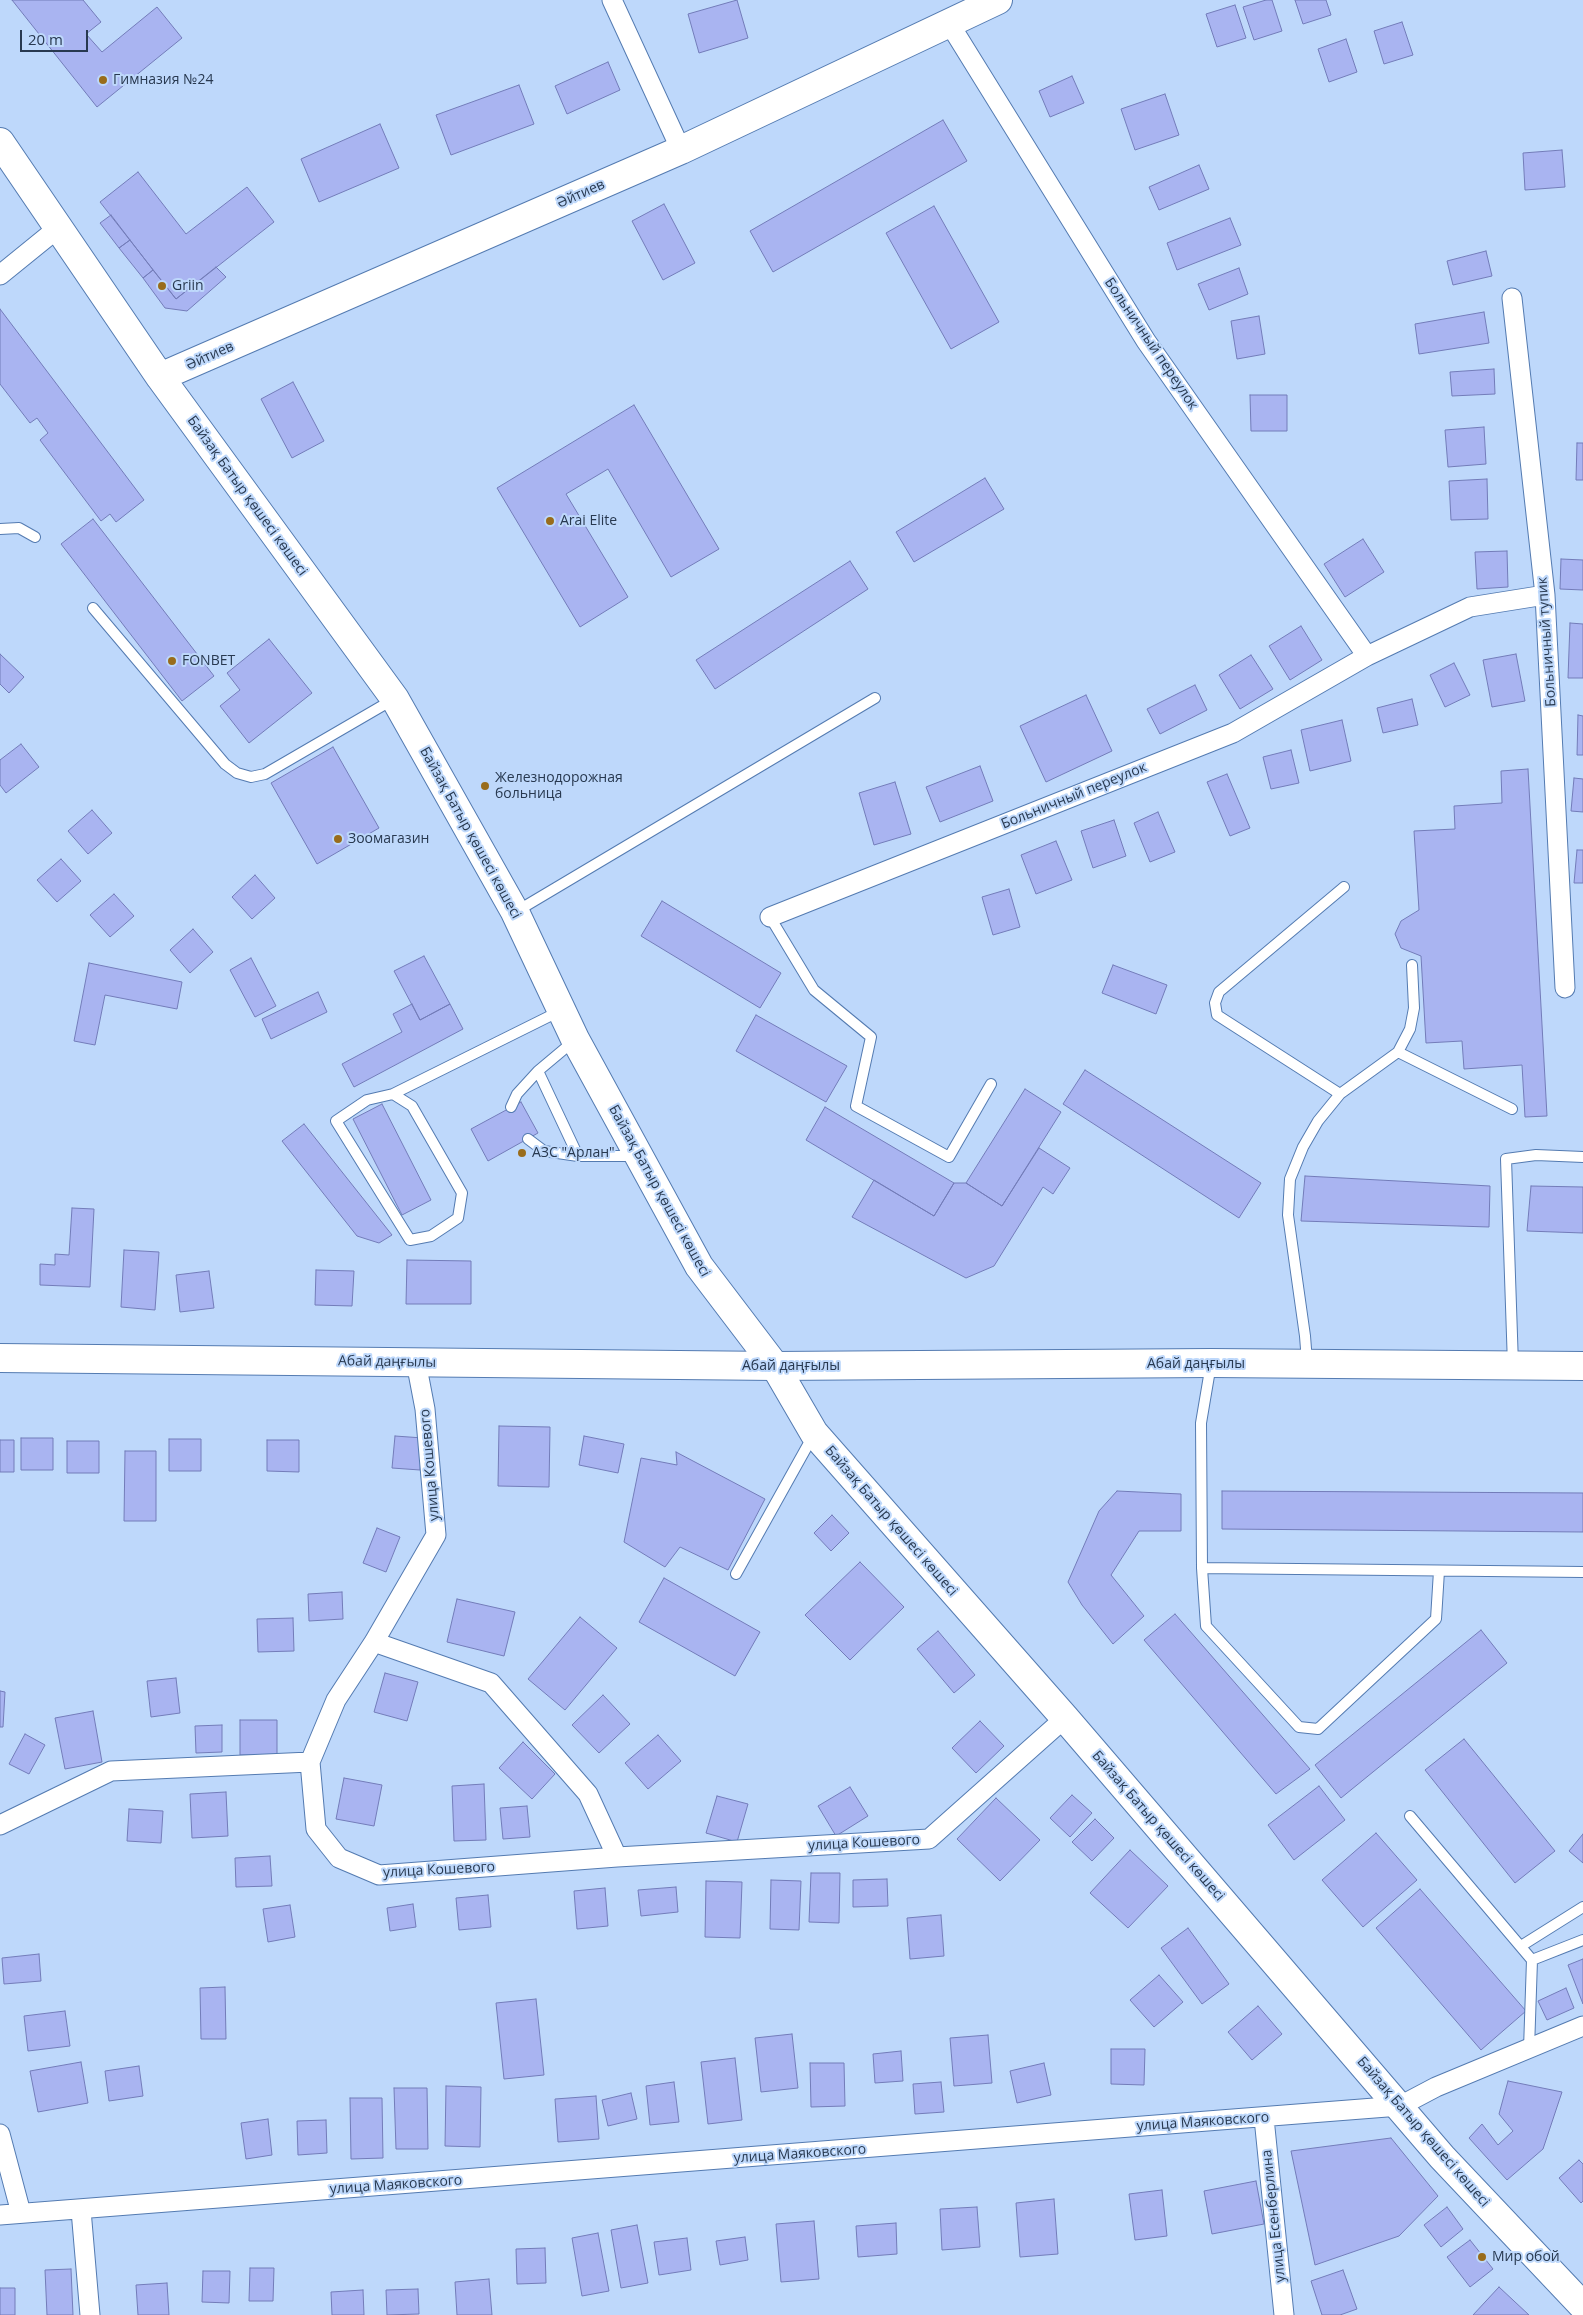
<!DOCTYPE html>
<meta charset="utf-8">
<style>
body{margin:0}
#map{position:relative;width:1583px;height:2315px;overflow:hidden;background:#bed8fb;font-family:"Open Sans",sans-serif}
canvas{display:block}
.scale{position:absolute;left:20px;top:30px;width:68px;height:22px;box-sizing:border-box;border:2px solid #283950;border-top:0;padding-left:6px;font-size:15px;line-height:18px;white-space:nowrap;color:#283950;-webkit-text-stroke:4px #bed8fb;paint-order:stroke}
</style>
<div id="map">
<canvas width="1583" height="2315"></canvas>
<div class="scale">20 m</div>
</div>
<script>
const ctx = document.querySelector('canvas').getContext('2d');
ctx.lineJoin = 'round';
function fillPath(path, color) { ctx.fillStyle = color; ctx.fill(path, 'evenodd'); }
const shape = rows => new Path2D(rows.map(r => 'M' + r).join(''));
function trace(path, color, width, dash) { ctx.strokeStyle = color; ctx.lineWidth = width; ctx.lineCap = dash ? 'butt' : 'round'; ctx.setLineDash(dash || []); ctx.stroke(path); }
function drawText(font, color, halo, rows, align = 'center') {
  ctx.font = font + ' "Open Sans",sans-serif'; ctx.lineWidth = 4; ctx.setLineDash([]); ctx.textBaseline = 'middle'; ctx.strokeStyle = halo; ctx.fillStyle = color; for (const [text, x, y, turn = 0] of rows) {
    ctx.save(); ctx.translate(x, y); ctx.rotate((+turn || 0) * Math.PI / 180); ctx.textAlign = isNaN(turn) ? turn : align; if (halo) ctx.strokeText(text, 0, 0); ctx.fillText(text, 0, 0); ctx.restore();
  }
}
const building = shape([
 [12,0,83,0,101,22,86,34,102,52,157,7,182,38,97,107,12,0],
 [737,0,748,38,699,53,688,14,737,0],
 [1266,0,1272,0,1282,31,1254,40,1243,7,1266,0],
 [1295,0,1326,0,1331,15,1303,24,1295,0],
 [1235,5,1246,38,1217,47,1206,14,1235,5],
 [1402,22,1413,55,1384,64,1374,31,1402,22],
 [1346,39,1357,72,1329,82,1318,49,1346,39],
 [608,62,620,90,567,114,555,86,608,62],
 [1072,76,1084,103,1050,117,1039,91,1072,76],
 [519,85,534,124,451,155,436,115,519,85],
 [1165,94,1179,135,1135,150,1121,109,1165,94],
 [943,120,967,161,773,272,750,231,943,120],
 [380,124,399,168,319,202,301,159,380,124],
 [1562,150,1565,187,1525,190,1523,153,1562,150],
 [1199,165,1209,189,1159,210,1149,187,1199,165],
 [138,172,186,234,247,187,274,222,176,299,100,202,138,172],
 [664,204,695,263,663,280,632,221,664,204],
 [934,206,999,322,951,349,886,233,934,206],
 [111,215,130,240,119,248,100,223,111,215],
 [1230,218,1241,245,1177,270,1167,243,1230,218],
 [130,240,153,270,143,278,119,248,130,240],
 [1486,251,1492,276,1453,285,1447,261,1486,251],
 [216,267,226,277,187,311,165,308,143,278,153,270,176,299,216,267],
 [1239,268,1248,294,1209,310,1198,284,1239,268],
 [0,309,144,500,116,522,110,514,101,521,40,440,48,433,37,418,30,423,0,384,0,309],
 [1484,312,1489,343,1419,354,1415,324,1484,312],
 [1259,316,1265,354,1237,359,1231,321,1259,316],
 [1494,369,1495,394,1452,396,1450,372,1494,369],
 [293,382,324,441,292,458,261,399,293,382],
 [1250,395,1287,395,1287,431,1251,431,1250,395],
 [634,405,719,549,671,577,608,469,566,494,628,597,580,627,497,488,634,405],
 [1484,427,1486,464,1448,467,1445,430,1484,427],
 [1577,443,1583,443,1583,480,1576,480,1577,443],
 [985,478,1004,509,914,562,896,532,985,478],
 [1487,479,1488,519,1451,520,1449,481,1487,479],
 [93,519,214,676,182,701,61,544,93,519],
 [1363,539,1384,572,1345,597,1324,564,1363,539],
 [1507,551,1508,587,1477,589,1475,552,1507,551],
 [1561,559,1583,560,1583,590,1560,589,1561,559],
 [850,561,868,589,715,689,696,660,850,561],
 [1570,623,1583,624,1583,678,1568,678,1570,623],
 [1301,626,1322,660,1290,680,1269,646,1301,626],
 [269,639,312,693,249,743,220,706,240,690,227,673,269,639],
 [0,654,24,677,9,693,0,684,0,654],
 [1516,654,1525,701,1492,707,1483,660,1516,654],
 [1251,655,1273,689,1240,709,1219,675,1251,655],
 [1454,663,1470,695,1445,707,1430,675,1454,663],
 [1195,685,1207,710,1160,734,1147,709,1195,685],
 [1086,695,1112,751,1046,782,1020,726,1086,695],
 [1412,699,1418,725,1383,733,1377,708,1412,699],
 [1578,715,1583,716,1583,755,1577,755,1578,715],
 [1342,720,1351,761,1310,771,1301,730,1342,720],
 [21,744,39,767,6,793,0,785,0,760,21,744],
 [333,747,379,828,317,864,271,783,333,747],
 [1291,750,1299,783,1271,789,1263,757,1291,750],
 [980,766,993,801,940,822,926,787,980,766],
 [1528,769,1547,1116,1525,1117,1522,1065,1464,1069,1462,1041,1426,1043,1421,956,1401,948,1395,934,1401,921,1419,910,1414,831,1455,829,1454,806,1502,803,1501,771,1528,769],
 [1227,774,1250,828,1230,836,1207,782,1227,774],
 [1574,778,1583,779,1583,812,1571,811,1574,778],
 [895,782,911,834,874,845,859,793,895,782],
 [92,810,112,833,88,854,68,831,92,810],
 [1158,812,1175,852,1150,862,1134,823,1158,812],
 [1114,820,1126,856,1093,868,1081,831,1114,820],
 [1056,841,1072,880,1036,894,1021,855,1056,841],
 [1577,850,1583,850,1583,883,1574,883,1577,850],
 [61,859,81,881,57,902,37,880,61,859],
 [255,875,275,898,252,919,232,897,255,875],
 [1009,889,1020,927,993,935,982,897,1009,889],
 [114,894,134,916,110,937,90,915,114,894],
 [662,901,781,973,760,1008,641,936,662,901],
 [193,929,213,952,190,973,170,950,193,929],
 [424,956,450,1004,420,1020,394,971,424,956],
 [251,958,276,1006,255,1017,230,970,251,958],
 [89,963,182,982,177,1009,105,995,95,1045,74,1041,89,963],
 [1113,965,1167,985,1156,1014,1102,993,1113,965],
 [318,992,327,1012,271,1039,262,1019,318,992],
 [412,1004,420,1020,450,1004,463,1029,354,1087,342,1064,402,1032,393,1014,412,1004],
 [756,1015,847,1066,826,1102,736,1051,756,1015],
 [1085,1070,1261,1183,1239,1218,1063,1104,1085,1070],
 [1025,1089,1061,1112,1002,1206,966,1183,1025,1089],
 [521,1102,538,1133,488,1161,471,1129,521,1102],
 [382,1104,431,1200,402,1215,353,1119,382,1104],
 [825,1107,954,1183,934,1216,806,1140,825,1107],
 [304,1124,392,1235,379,1243,357,1236,282,1141,304,1124],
 [1039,1148,1070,1168,1053,1194,1043,1187,994,1266,966,1278,852,1217,874,1180,934,1216,954,1183,966,1183,1002,1206,1039,1148],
 [1305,1176,1490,1186,1489,1227,1301,1221,1305,1176],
 [1531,1186,1583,1187,1583,1233,1527,1231,1531,1186],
 [72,1208,94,1209,90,1287,40,1285,40,1264,55,1265,55,1254,69,1255,72,1208],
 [124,1250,159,1252,155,1310,121,1307,124,1250],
 [407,1260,471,1261,471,1304,406,1304,407,1260],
 [316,1270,354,1271,352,1306,315,1305,316,1270],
 [209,1271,214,1308,180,1312,176,1275,209,1271],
 [499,1426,550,1427,549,1487,498,1486,499,1426],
 [395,1436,423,1438,420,1470,392,1468,395,1436],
 [584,1436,624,1444,618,1473,579,1465,584,1436],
 [21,1438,53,1438,53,1470,21,1470,21,1438],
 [169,1439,201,1439,201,1471,169,1471,169,1439],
 [0,1440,14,1440,14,1472,0,1472,0,1440],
 [267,1440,299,1440,299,1472,267,1471,267,1440],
 [67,1441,99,1441,99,1473,67,1473,67,1441],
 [125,1451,156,1451,156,1521,124,1521,125,1451],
 [676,1452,765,1499,728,1570,680,1547,665,1567,624,1542,641,1458,677,1465,676,1452],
 [1117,1491,1181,1494,1181,1531,1139,1531,1111,1575,1144,1616,1113,1644,1082,1605,1068,1582,1099,1511,1117,1491],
 [1222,1491,1583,1493,1583,1532,1222,1529,1222,1491],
 [832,1515,849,1533,831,1551,814,1533,832,1515],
 [377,1528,400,1537,386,1572,363,1563,377,1528],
 [860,1562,904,1607,850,1660,805,1615,860,1562],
 [664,1578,760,1632,735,1676,639,1622,664,1578],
 [342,1592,343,1619,309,1621,308,1594,342,1592],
 [457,1599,515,1612,504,1656,447,1642,457,1599],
 [1175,1614,1310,1769,1276,1794,1144,1640,1175,1614],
 [580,1617,617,1648,565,1710,528,1679,580,1617],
 [293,1618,294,1651,258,1652,257,1619,293,1618],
 [1481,1630,1507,1663,1341,1798,1315,1765,1481,1630],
 [938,1631,975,1675,954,1693,917,1649,938,1631],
 [385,1673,418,1682,407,1721,374,1712,385,1673],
 [176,1678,180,1713,151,1717,147,1681,176,1678],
 [0,1691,5,1692,3,1727,0,1727,0,1691],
 [603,1695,630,1724,599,1753,572,1725,603,1695],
 [93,1711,102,1762,65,1769,55,1718,93,1711],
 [240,1720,277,1720,277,1755,240,1755,240,1720],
 [980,1721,1004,1746,976,1773,952,1748,980,1721],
 [222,1725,222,1752,196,1753,195,1726,222,1725],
 [25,1734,45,1745,29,1774,9,1764,25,1734],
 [658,1735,681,1761,648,1789,625,1763,658,1735],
 [1464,1739,1555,1851,1515,1883,1425,1770,1464,1739],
 [523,1742,555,1774,532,1799,499,1768,523,1742],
 [344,1778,382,1785,374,1826,336,1819,344,1778],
 [484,1784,486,1840,454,1841,452,1786,484,1784],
 [1319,1786,1345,1820,1294,1860,1268,1825,1319,1786],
 [850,1787,868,1816,836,1836,818,1806,850,1787],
 [226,1792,228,1836,192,1838,190,1794,226,1792],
 [1072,1795,1092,1813,1070,1837,1050,1818,1072,1795],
 [717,1796,748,1804,737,1842,706,1833,717,1796],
 [996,1798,1040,1840,1000,1881,957,1839,996,1798],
 [527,1806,530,1837,503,1839,500,1808,527,1806],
 [129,1809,163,1811,161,1843,127,1841,129,1809],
 [1095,1819,1114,1838,1092,1861,1072,1842,1095,1819],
 [1376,1833,1417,1880,1363,1927,1322,1880,1376,1833],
 [1583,1834,1583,1863,1569,1851,1583,1834],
 [1130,1850,1168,1886,1128,1928,1090,1893,1130,1850],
 [270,1856,272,1886,236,1887,235,1858,270,1856],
 [811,1873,840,1873,839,1923,809,1922,811,1873],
 [887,1879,888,1906,853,1907,853,1880,887,1879],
 [771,1880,801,1881,799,1930,770,1929,771,1880],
 [706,1881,742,1882,740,1938,705,1937,706,1881],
 [676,1887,678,1912,641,1916,638,1890,676,1887],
 [605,1888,608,1926,577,1929,574,1891,605,1888],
 [1420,1889,1526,2011,1481,2050,1376,1928,1420,1889],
 [488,1895,491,1927,459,1930,456,1898,488,1895],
 [413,1904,416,1927,390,1931,387,1908,413,1904],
 [290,1905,295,1937,268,1942,263,1909,290,1905],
 [941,1915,944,1956,910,1959,907,1918,941,1915],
 [1188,1928,1229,1984,1202,2004,1161,1948,1188,1928],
 [39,1954,41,1981,4,1984,2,1958,39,1954],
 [1583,1959,1583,2004,1568,1965,1583,1959],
 [1159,1975,1183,2002,1154,2027,1130,2000,1159,1975],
 [225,1987,226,2039,201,2039,200,1988,225,1987],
 [1566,1988,1574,2008,1547,2020,1538,2001,1566,1988],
 [536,1999,544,2075,504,2079,496,2003,536,1999],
 [1258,2006,1282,2034,1252,2060,1228,2032,1258,2006],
 [65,2011,70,2046,28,2051,24,2016,65,2011],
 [792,2034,798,2088,761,2092,755,2038,792,2034],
 [988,2035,992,2083,954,2086,950,2038,988,2035],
 [1111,2049,1145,2049,1144,2085,1111,2084,1111,2049],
 [901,2051,903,2081,875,2083,873,2054,901,2051],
 [735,2058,742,2120,708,2124,701,2062,735,2058],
 [81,2062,88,2103,38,2112,30,2071,81,2062],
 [810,2063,844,2063,845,2106,811,2107,810,2063],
 [1044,2063,1051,2095,1017,2103,1010,2071,1044,2063],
 [139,2066,143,2096,109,2101,105,2071,139,2066],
 [1508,2081,1562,2092,1543,2149,1507,2180,1469,2138,1482,2124,1498,2145,1513,2131,1499,2114,1508,2081],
 [674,2082,679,2122,650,2125,646,2086,674,2082],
 [941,2082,944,2112,915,2114,913,2084,941,2082],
 [446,2086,481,2087,480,2147,445,2146,446,2086],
 [394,2088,427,2088,428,2149,396,2149,394,2088],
 [631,2093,637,2119,608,2126,602,2100,631,2093],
 [596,2096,599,2139,558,2142,555,2099,596,2096],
 [350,2098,382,2098,383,2158,351,2159,350,2098],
 [268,2119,272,2155,246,2159,241,2123,268,2119],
 [326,2120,327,2153,298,2155,297,2121,326,2120],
 [1391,2138,1438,2196,1399,2236,1315,2265,1291,2151,1391,2138],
 [1579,2160,1583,2164,1583,2201,1581,2203,1559,2178,1579,2160],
 [1256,2181,1264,2224,1212,2234,1204,2191,1256,2181],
 [1162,2190,1167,2236,1135,2240,1129,2194,1162,2190],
 [1054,2199,1058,2254,1020,2257,1016,2203,1054,2199],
 [977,2207,980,2247,942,2250,940,2209,977,2207],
 [1447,2207,1463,2229,1441,2247,1424,2225,1447,2207],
 [814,2221,819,2279,781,2282,776,2224,814,2221],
 [896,2223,897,2254,858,2257,856,2226,896,2223],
 [637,2225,648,2283,621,2288,611,2230,637,2225],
 [598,2233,609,2291,582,2296,572,2238,598,2233],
 [745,2237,748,2260,720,2265,716,2241,745,2237],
 [687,2238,691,2270,659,2275,654,2242,687,2238],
 [1470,2240,1493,2269,1470,2287,1447,2257,1470,2240],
 [545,2248,546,2283,517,2284,516,2249,545,2248],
 [250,2268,274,2268,273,2301,249,2301,250,2268],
 [71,2269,73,2315,47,2315,45,2270,71,2269],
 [1343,2270,1357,2309,1340,2315,1322,2315,1311,2281,1343,2270],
 [203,2271,230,2271,229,2303,202,2302,203,2271],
 [489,2279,492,2315,457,2315,455,2282,489,2279],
 [167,2283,169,2315,138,2315,136,2285,167,2283],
 [1499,2287,1529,2315,1473,2315,1499,2287],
 [0,2288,15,2288,15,2315,0,2315,0,2288],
 [418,2289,419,2314,387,2315,386,2290,418,2289],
 [363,2290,364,2315,332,2315,331,2292,363,2290]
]);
const lane = shape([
 [0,529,19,528,35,537],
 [93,608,225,764,237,773,251,777,265,774,394,699],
 [1344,887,1219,992,1215,1003,1217,1015,1340,1094,1398,1052,1512,1109],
 [517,911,875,698],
 [770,917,814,990,871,1037,856,1106,949,1157,991,1084],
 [1398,1052,1410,1029,1414,1008,1412,965],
 [538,1071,578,1156],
 [393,1094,412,1106,462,1193,458,1218,431,1236,410,1240,336,1121,367,1100,393,1094],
 [393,1094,560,1011],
 [511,1107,517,1094,538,1071,575,1040],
 [528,1139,544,1151,578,1156,637,1156],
 [1307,1362,1305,1336,1288,1215,1290,1179,1303,1147,1318,1121,1340,1094],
 [1211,1364,1201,1423,1202,1568,1206,1626,1299,1727,1318,1729,1436,1619,1439,1571],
 [1513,1365,1506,1159,1536,1155,1583,1157],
 [1202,1568,1583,1572],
 [736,1574,814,1434],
 [1410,1816,1532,1960,1529,2049],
 [1521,1946,1583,1907],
 [1532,1960,1583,1940]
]);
const street = shape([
 [612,0,681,150],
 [949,23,1146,341,1367,656],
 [0,275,58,228],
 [1512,298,1545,595,1565,988],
 [770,917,1233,733,1367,656,1470,607,1545,595],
 [416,1362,425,1409,436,1535,374,1642,336,1700,310,1762,316,1829,339,1858,379,1875,617,1857,929,1839,1065,1718],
 [374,1642,491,1683,588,1794,617,1857],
 [0,1825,111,1771,310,1762],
 [1264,2118,1284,2315],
 [0,2134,21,2213],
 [81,2210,90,2315],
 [0,2215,1400,2106,1436,2087,1583,2026]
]);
const secondary = shape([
 [0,142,160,377,395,699,515,912,575,1039,699,1266,775,1366,814,1433,1065,1718,1442,2157,1583,2306],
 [160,377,681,150,998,0]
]);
const primary = shape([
 [0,1358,775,1366,1211,1363,1583,1366]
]);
const markers = [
 [103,80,5,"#996c1b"],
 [162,286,5,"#996c1b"],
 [550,521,5,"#996c1b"],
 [172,661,5,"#996c1b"],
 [485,786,5,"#996c1b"],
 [338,839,5,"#996c1b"],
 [522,1153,5,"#996c1b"],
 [1482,2257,5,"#996c1b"]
];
const poiNames = [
 ["Гимназия №24",113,80],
 ["Griin",172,286],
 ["Arai Elite",560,521],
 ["FONBET",182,661],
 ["Железнодорожная",495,778],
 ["больница",495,794],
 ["Зоомагазин",348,839],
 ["АЗС \"Арлан\"",532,1153],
 ["Мир обой",1492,2257]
];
const streetNames = [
 ["Әйтиев",581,194,-24],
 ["Больничный переулок",1151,344,56],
 ["Әйтиев",210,356,-24],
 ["Байзақ Батыр қөшесі көшесі",247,496,54],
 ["Больничный тупик",1547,642,-94],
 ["Больничный переулок",1074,796,-22],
 ["Байзақ Батыр қөшесі көшесі",470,833,61],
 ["Байзақ Батыр қөшесі көшесі",659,1191,61],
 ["Абай даңғылы",387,1362,1],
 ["Абай даңғылы",1196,1364],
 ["Абай даңғылы",791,1366],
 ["улица Кошевого",430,1465,-95],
 ["Байзақ Батыр қөшесі көшесі",891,1521,49],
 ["Байзақ Батыр қөшесі көшесі",1158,1826,49],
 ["улица Кошевого",864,1843,-3],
 ["улица Кошевого",439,1870,-3],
 ["улица Маяковского",1203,2122,-4],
 ["Байзақ Батыр қөшесі көшесі",1423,2132,49],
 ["улица Маяковского",800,2154,-4],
 ["улица Маяковского",396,2185,-4],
 ["улица Есенберлина",1274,2216,-96]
];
fillPath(building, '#a9b4f1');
trace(building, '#737cb9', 1);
trace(lane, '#547bb1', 12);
trace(street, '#547bb1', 21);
trace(secondary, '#547bb1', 30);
trace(primary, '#547bb1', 30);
trace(lane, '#fff', 10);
trace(street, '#fff', 19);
trace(secondary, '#fff', 28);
trace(primary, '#fff', 28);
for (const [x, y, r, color] of markers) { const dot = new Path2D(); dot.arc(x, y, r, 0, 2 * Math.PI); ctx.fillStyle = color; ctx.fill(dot); trace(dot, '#bed8fb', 2); }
drawText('14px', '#283950', '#bed8fb', poiNames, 'left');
drawText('14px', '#283950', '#bed8fb', streetNames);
</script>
